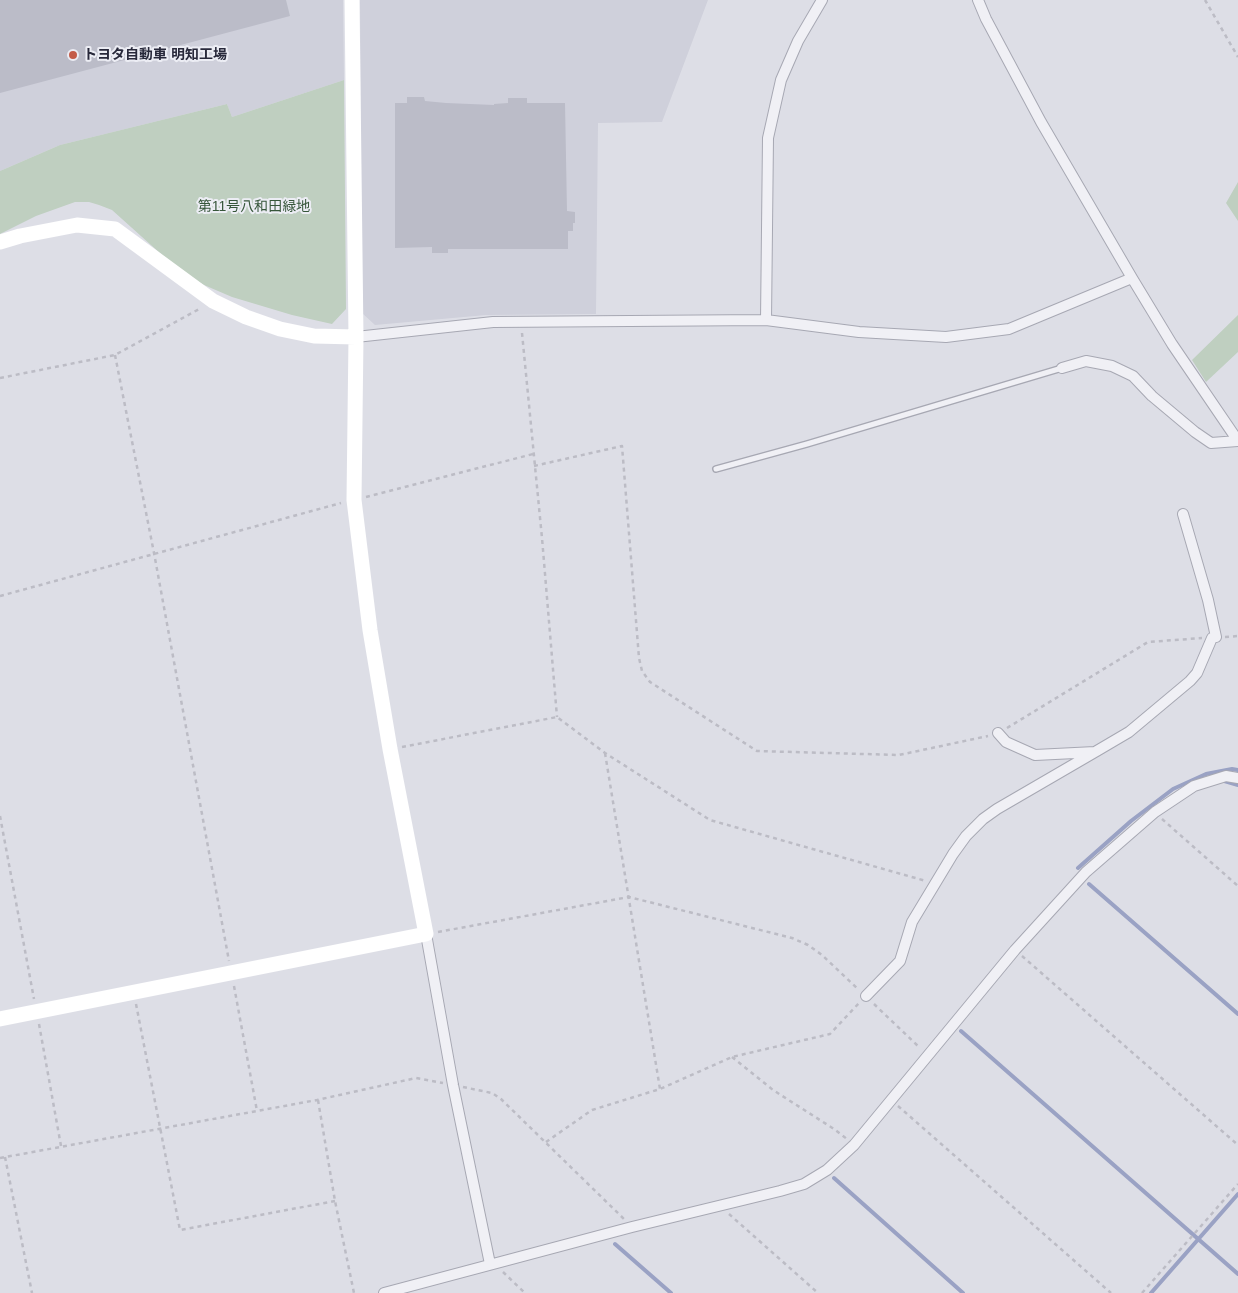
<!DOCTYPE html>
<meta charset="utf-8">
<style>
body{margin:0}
canvas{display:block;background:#dddee6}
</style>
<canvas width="1238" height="1293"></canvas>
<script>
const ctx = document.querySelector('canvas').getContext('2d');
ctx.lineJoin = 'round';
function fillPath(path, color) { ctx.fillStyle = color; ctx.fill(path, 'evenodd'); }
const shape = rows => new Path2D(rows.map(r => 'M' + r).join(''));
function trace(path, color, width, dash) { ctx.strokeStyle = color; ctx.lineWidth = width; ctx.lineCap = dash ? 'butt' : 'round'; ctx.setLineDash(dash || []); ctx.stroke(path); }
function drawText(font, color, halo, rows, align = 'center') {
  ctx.font = font + ' Helvetica,"Noto Sans JP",sans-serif'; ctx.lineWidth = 4; ctx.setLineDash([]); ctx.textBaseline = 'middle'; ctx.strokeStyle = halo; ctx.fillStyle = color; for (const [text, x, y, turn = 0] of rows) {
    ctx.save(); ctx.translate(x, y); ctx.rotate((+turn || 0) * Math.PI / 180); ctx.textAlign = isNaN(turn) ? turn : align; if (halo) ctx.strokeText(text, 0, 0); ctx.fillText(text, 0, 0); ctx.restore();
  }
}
const built = shape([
 [0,0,343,0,344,80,232,117,227,104,60,145,0,171],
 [360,0,708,0,662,122,598,123,596,314,486,315,375,325,362,313]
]);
const green = shape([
 [344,80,346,309,332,324,292,315,232,297,204,285,181,272,112,210,99,205,89,202,75,202,36,216,0,234,0,171,60,145,227,104,232,117],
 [1238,182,1238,221,1226,203],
 [1238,315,1238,352,1206,382,1192,360]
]);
const stream = shape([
 [1221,780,1238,785],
 [1078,868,1131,821,1173,789,1206,774,1232,769,1238,770],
 [1089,884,1238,1014],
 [961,1031,1238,1274],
 [834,1178,963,1293],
 [615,1244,671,1293],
 [1151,1293,1238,1194]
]);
const building = shape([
 [0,0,286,0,290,16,0,93],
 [407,97,424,97,425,101,446,103,494,105,494,104,508,103,508,98,527,98,527,103,565,103,567,211,575,212,575,223,573,223,573,231,568,231,568,249,448,249,448,253,432,253,432,247,395,248,395,103,407,103]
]);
const path = shape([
 [1205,0,1238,57],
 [522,333,542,538,557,717],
 [115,355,154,553,229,961],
 [0,378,115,355,201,308],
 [534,466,622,446,639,658,642,671,650,682,757,751,899,755,988,736],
 [366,497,533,454],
 [0,596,341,503],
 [1225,637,1238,636],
 [1007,728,1148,642,1202,638],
 [402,747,557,717,605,753,710,820,926,881],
 [605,753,660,1089],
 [0,816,34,999],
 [1162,819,1238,886],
 [438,932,629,897,792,938,808,945,822,955,859,990],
 [1022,956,1238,1145],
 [234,986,257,1111],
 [136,1004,180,1230,335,1201],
 [874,1004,920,1048],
 [39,1024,61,1146],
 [732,1057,773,1090,834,1129,847,1139],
 [463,1087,492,1093,501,1099,624,1219],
 [318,1100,335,1201,354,1293],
 [898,1106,1111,1293],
 [546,1142,592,1110,660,1089,732,1057,830,1034,859,1003],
 [5,1157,32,1293],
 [0,1158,317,1100,416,1078,443,1083],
 [729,1214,818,1293],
 [503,1272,525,1293],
 [1142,1293,1238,1184]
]);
const lane = shape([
 [716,469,807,444,1062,368]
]);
const street = shape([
 [978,0,986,19,1041,122,1132,278,1172,344,1238,441],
 [766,320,768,138,781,80,798,41,822,0],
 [356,337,493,322,766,320,859,332,946,337,1009,329,1132,278],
 [1062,368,1086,361,1112,366,1133,376,1152,396,1195,432,1211,443,1238,441],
 [1183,514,1208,600,1216,637],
 [998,733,1006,742,1035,755,1095,752,1129,732,1190,681,1197,673,1212,638],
 [426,934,453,1085,490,1264],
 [866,996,900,961,912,922,953,854,966,836,983,819,997,809,1095,752],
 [384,1293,632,1227,780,1191,804,1184,827,1170,854,1145,1015,950,1086,872,1155,812,1194,786,1226,776,1238,778]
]);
const secondary = shape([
 [0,242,20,236,77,225,115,229,213,301,246,317,280,329,314,336,356,337],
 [0,1019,426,934,390,749,370,630,354,500,356,337,352,0]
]);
const markers = [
 [73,55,5,"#c45c49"]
];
const poiNames = [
 ["トヨタ自動車 明知工場",83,55]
];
const parkNames = [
 ["第11号八和田緑地",254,207]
];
fillPath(built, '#cfd0db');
fillPath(green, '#bfcfc0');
trace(stream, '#9aa2c4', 4);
fillPath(building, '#bbbcc8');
trace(lane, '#a7a8b3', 8);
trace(street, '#a7a8b3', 12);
trace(path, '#bcbcc5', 2.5, [4, 4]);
trace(lane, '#f0f0f5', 5);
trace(street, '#f0f0f5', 10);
trace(secondary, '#fff', 15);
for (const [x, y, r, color] of markers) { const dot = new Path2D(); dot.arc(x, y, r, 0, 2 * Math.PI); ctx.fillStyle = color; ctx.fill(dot); trace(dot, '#ecedf4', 2); }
drawText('bold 14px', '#28293b', '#ecedf4', poiNames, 'left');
drawText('14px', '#36563a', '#ecedf4', parkNames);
</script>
